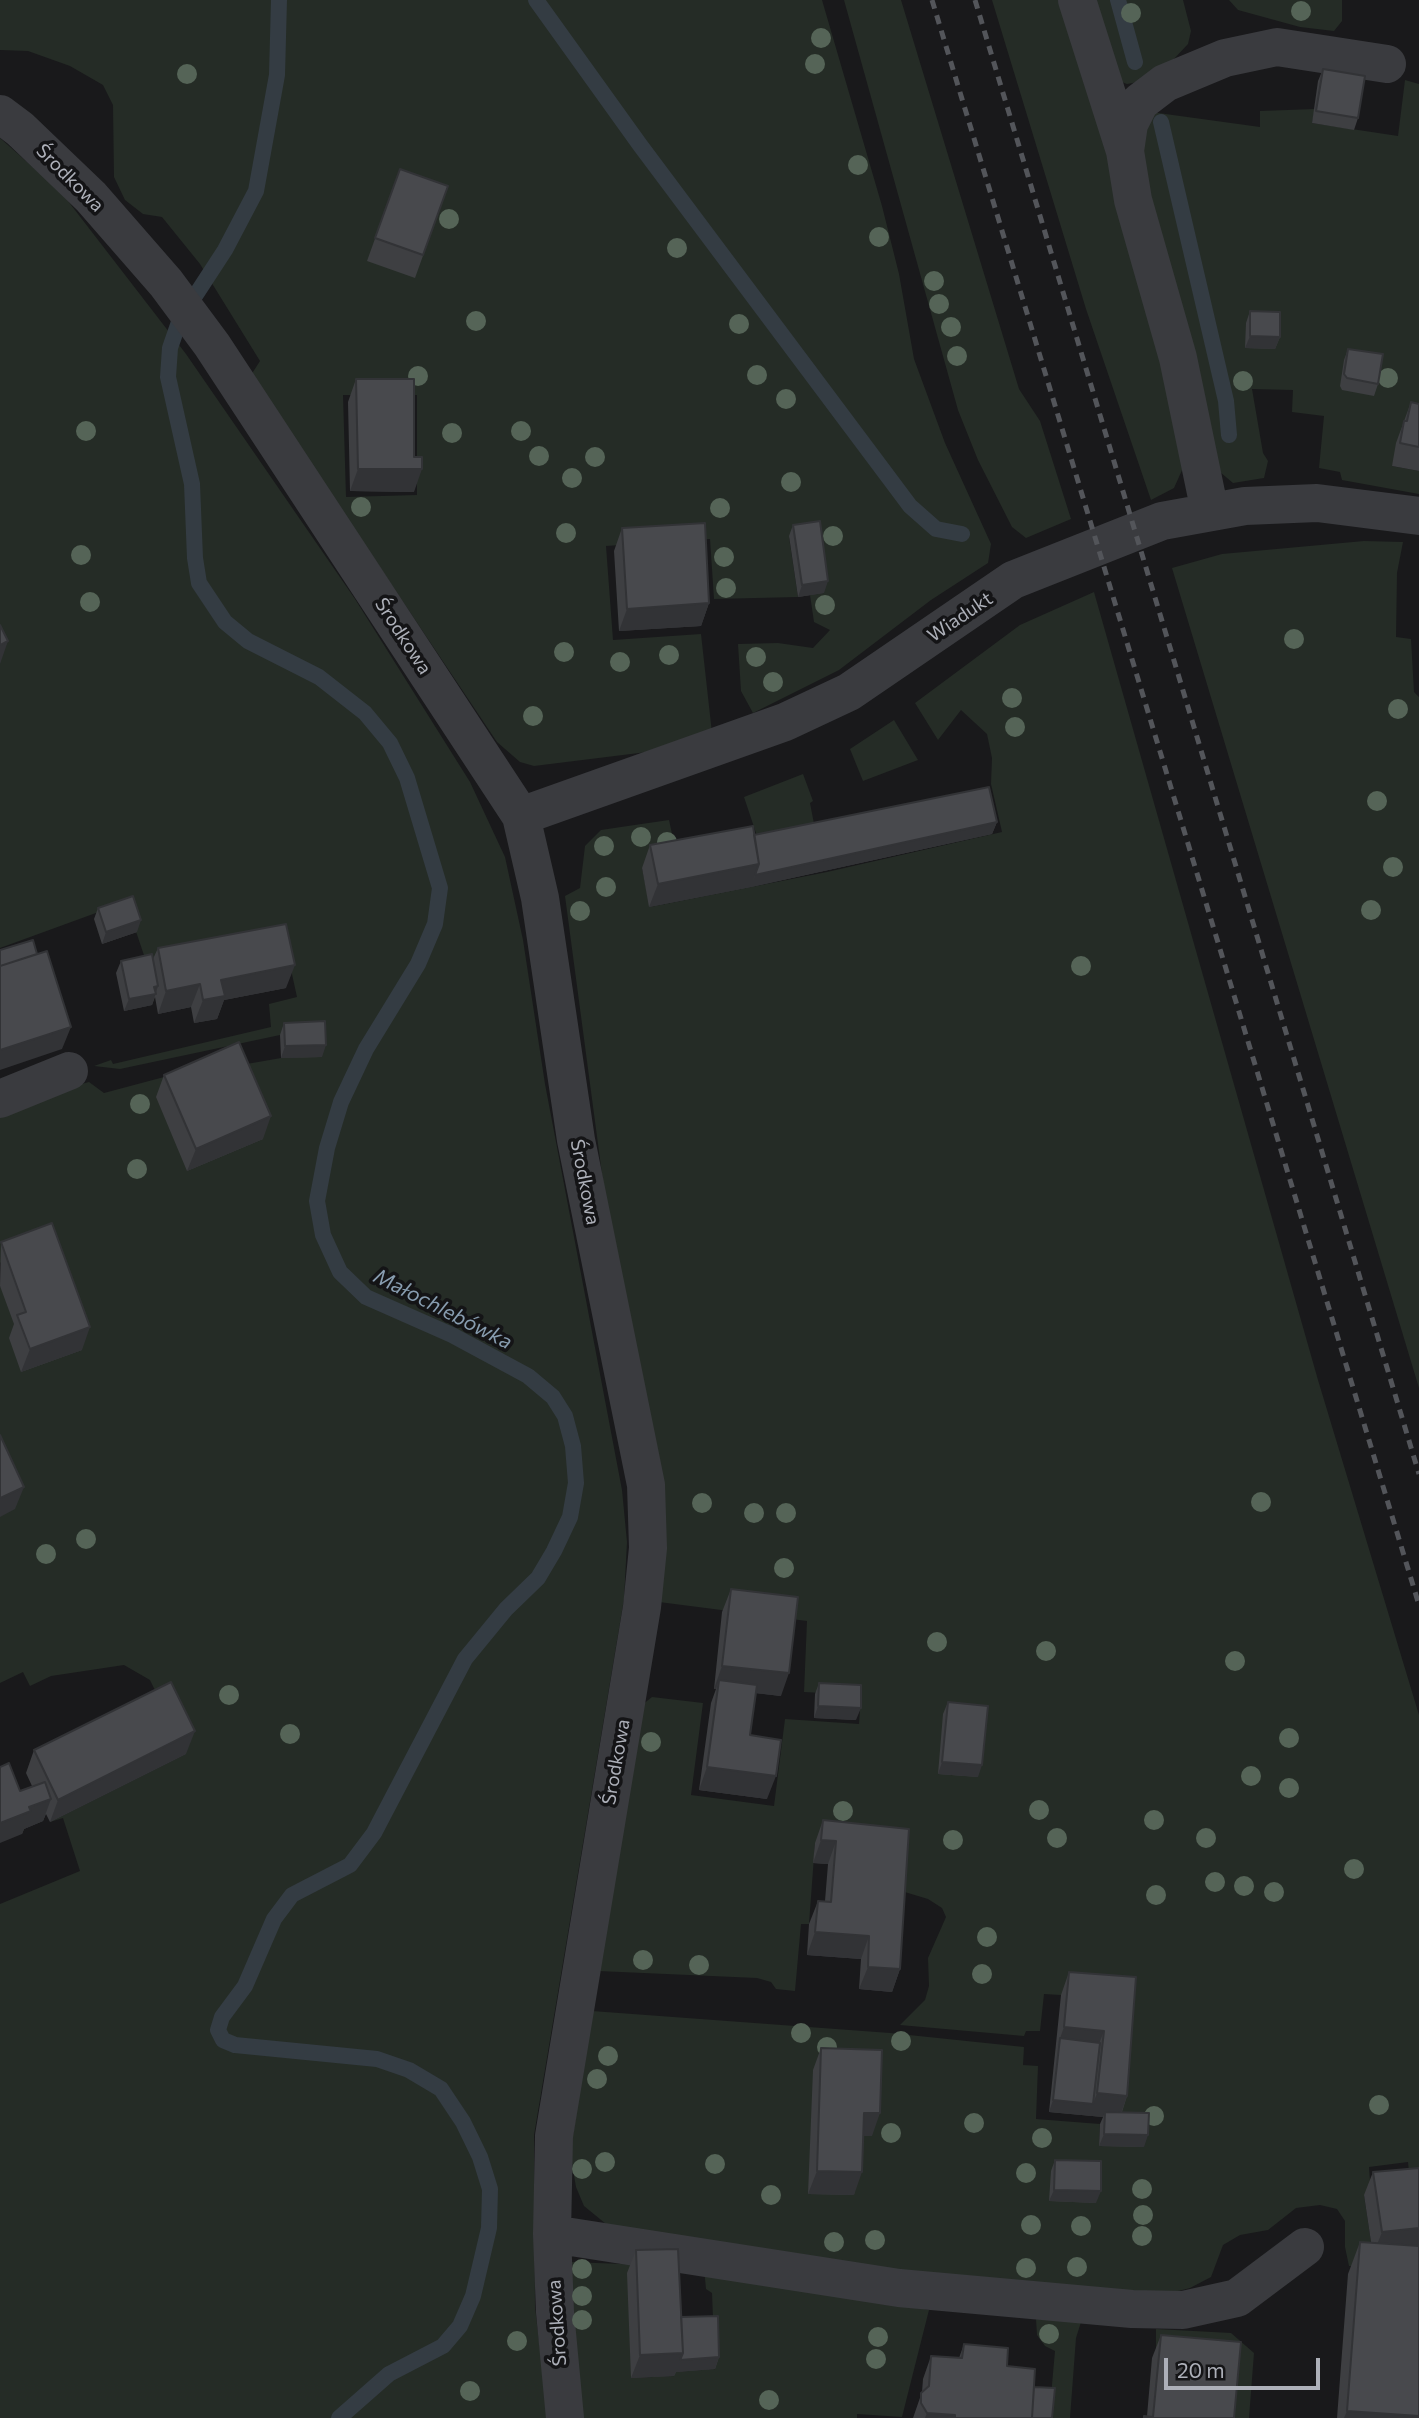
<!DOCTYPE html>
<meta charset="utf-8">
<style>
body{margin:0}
#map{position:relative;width:1419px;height:2418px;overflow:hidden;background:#19191b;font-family:Commissioner,sans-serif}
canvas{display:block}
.scale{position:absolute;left:1164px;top:2358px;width:156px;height:32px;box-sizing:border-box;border:4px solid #adb0b9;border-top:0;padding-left:9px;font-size:21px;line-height:24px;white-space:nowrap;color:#adb0b9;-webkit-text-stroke:5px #141416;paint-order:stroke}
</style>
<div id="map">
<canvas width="1419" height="2418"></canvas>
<div class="scale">20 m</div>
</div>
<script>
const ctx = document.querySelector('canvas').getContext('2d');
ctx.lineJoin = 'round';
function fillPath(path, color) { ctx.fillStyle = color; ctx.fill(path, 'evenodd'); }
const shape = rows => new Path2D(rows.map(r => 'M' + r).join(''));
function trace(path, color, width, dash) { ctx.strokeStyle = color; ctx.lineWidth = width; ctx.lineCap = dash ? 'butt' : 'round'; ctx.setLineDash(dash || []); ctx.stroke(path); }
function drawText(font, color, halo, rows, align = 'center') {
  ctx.font = font + ' Commissioner,sans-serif'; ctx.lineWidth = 7; ctx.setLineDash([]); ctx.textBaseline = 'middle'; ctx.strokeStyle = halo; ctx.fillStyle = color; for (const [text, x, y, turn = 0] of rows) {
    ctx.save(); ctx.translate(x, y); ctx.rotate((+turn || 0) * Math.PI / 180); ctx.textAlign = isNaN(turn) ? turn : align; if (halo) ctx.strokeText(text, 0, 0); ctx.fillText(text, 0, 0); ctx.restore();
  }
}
const green = shape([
 [0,0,822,0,882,206,899,274,914,359,945,443,991,544,988,563,931,600,839,670,753,713,741,691,738,644,778,643,813,648,830,630,814,622,810,595,824,593,789,537,798,597,714,599,710,539,606,546,613,640,701,634,712,733,647,752,534,766,520,762,497,742,251,375,260,361,200,264,162,217,143,214,125,200,114,177,113,105,103,85,70,66,28,51,0,50],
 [343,395,417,395,417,495,346,497],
 [844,0,901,0,1019,389,1040,421,1071,519,1026,538,1012,527,978,460,958,410],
 [992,0,1062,0,1113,166,1187,459,1174,488,1151,500,1086,309],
 [1084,0,1183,0,1191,31,1188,44,1173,60,1138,82,1127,84,1119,81],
 [1229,0,1342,0,1342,21,1334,31,1300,27,1238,10],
 [1405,80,1419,84,1419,428,1392,466,1419,471,1419,494,1342,480,1340,472,1319,468,1324,416,1292,412,1293,390,1252,389,1263,453,1268,461,1264,478,1233,483,1220,472,1141,179,1140,129,1151,112,1260,127,1260,111,1315,109,1312,123,1398,136],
 [0,138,61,192,186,354,355,599,470,782,505,857,523,940,545,1084,622,1490,627,1542,624,1599,534,2135,535,2307,548,2418,0,2418,0,1904,80,1871,63,1818,50,1822,186,1754,150,1680,124,1665,51,1676,30,1686,23,1672,0,1683,0,1286,81,1350,0,1262,0,1114,59,1090,89,1082,104,1093,239,1057,241,1065,281,1058,322,1056,321,1033,280,1035,120,1069,94,1066,111,1060,113,1064,271,1027,269,1004,297,997,286,947,149,970,126,902,0,948],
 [1364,541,1403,542,1397,573,1396,637,1411,639,1414,692,1419,697,1419,1388,1172,568,1222,554],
 [1094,592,1318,1380,1419,1715,1419,2190,1411,2191,1408,2162,1369,2167,1371,2195,1364,2195,1373,2255,1419,2269,1349,2266,1345,2247,1345,2221,1337,2209,1320,2205,1296,2208,1268,2230,1240,2235,1223,2245,1211,2277,1190,2288,1167,2294,878,2269,606,2224,584,2206,576,2187,571,2158,572,2141,592,2011,890,2033,1024,2047,1023,2065,1038,2066,1036,2119,1100,2124,1099,2145,1119,2124,1127,1999,1044,1994,1040,2031,1026,2031,1024,2036,900,2025,925,2000,929,1986,928,1958,946,1917,942,1908,928,1899,898,1890,815,1843,809,1924,801,1924,795,1991,776,1989,771,1982,757,1978,598,1971,642,1705,652,1697,703,1703,691,1795,774,1806,785,1719,859,1724,861,1695,804,1692,807,1621,659,1602,565,896,580,888,585,846,601,830,621,827,669,820,678,861,642,868,650,907,827,872,1002,832,991,784,992,758,987,734,961,710,938,740,915,703,1020,625],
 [894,720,918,760,863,781,850,749],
 [803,774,813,801,810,803,816,834,760,845,744,797],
 [571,2262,672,2266,632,2378,674,2376,674,2372,715,2369,712,2293,706,2289,704,2268,929,2310,902,2417,857,2414,857,2418,581,2418,569,2289],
 [1036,2319,1081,2322,1076,2338,1070,2418,1049,2418,1055,2351,1045,2346,1037,2335],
 [1156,2329,1231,2333,1254,2353,1249,2418,1233,2418,1156,2354]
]);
const stream = shape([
 [279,0,277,75,256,191,225,250,180,319,170,348,168,377,192,484,195,558,199,583,225,622,248,641,319,677,365,713,390,743,407,778,440,888,435,924,418,964,366,1049,341,1102,327,1148,317,1201,323,1235,340,1272,366,1297,452,1335,528,1376,553,1397,565,1416,573,1446,576,1483,570,1517,554,1551,538,1578,506,1609,465,1659,374,1833,350,1865,292,1895,274,1919,245,1986,222,2017,218,2030,223,2040,235,2045,377,2059,409,2070,441,2089,463,2122,480,2157,490,2189,489,2228,473,2296,460,2326,443,2346,389,2374,339,2418],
 [536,0,640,145,910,506,936,529,962,534],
 [1118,0,1135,62],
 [1161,122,1226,401,1229,435]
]);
const minor = shape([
 [1077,0,1125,151],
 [0,114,20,129,91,197,166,283,212,345,521,816,540,898,576,1140,646,1485,648,1548,642,1607,554,2136,552,2234,555,2312,565,2418],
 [1210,512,1178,358,1133,200,1125,151,1129,124,1140,102,1165,83,1225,58,1277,47,1387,64],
 [521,816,785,722,849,692,1013,580,1162,521,1245,506,1317,503,1419,516],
 [0,1099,69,1071],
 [552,2234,899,2288,1132,2309,1183,2310,1237,2298,1305,2247]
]);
const rail = shape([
 [932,0,1419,1605],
 [975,0,1419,1474]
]);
const trees = [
 [1301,11],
 [1131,13],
 [821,38],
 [815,64],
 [187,74],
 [858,165],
 [449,219],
 [879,237],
 [677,248],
 [934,281],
 [939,304],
 [476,321],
 [739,324],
 [951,327],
 [957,356],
 [757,375],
 [418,376],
 [1388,378],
 [1243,381],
 [786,399],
 [86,431],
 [521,431],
 [452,433],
 [539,456],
 [595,457],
 [572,478],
 [791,482],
 [361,507],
 [720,508],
 [566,533],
 [833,536],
 [81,555],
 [724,557],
 [726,588],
 [90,602],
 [825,605],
 [1294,639],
 [564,652],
 [669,655],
 [756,657],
 [620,662],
 [773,682],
 [1012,698],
 [1398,709],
 [533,716],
 [1015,727],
 [1377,801],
 [641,837],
 [667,842],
 [604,846],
 [1393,867],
 [606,887],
 [1371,910],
 [580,911],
 [1081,966],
 [140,1104],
 [137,1169],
 [1261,1502],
 [702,1503],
 [754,1513],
 [786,1513],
 [86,1539],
 [46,1554],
 [784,1568],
 [937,1642],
 [1046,1651],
 [1235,1661],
 [229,1695],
 [290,1734],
 [1289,1738],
 [651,1742],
 [1251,1776],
 [1289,1788],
 [1039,1810],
 [843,1811],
 [1154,1820],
 [1057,1838],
 [1206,1838],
 [953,1840],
 [1354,1869],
 [1215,1882],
 [1244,1886],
 [1274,1892],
 [1156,1895],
 [987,1937],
 [643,1960],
 [699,1965],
 [982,1974],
 [801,2033],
 [901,2041],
 [827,2047],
 [608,2056],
 [597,2079],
 [1379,2105],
 [1154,2116],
 [974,2123],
 [891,2133],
 [1042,2138],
 [605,2162],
 [715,2164],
 [582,2169],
 [1026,2173],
 [1142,2189],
 [771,2195],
 [1143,2215],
 [1031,2225],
 [1081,2226],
 [1142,2236],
 [875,2240],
 [834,2242],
 [1077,2267],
 [1026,2268],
 [582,2269],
 [582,2296],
 [582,2320],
 [1049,2334],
 [878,2337],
 [517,2341],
 [876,2359],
 [470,2391],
 [769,2400]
];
const wall = shape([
 [1323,69,1358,118,1354,130,1312,123,1318,81],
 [400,169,448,186,415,278,367,261],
 [1250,311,1280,337,1275,349,1245,348,1246,323],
 [1348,349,1378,384,1374,396,1342,390,1340,386,1344,360],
 [356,379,414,492,350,491,348,402],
 [1411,402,1419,404,1419,471,1392,466,1396,443],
 [793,525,824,593,798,597,789,536],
 [622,528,709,603,701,626,619,631,614,551],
 [997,822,992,834,751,887,649,907,642,868,650,845,754,835],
 [98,908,137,932,102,944,94,919],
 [158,948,286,988,224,1000,217,1019,194,1023,191,1007,158,1014,155,997,152,1005,124,1011,116,973,121,961,153,959],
 [284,1023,322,1057,281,1058,280,1035],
 [164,1075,263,1139,187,1171,156,1097],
 [1,1242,82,1350,21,1372,9,1338,14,1324,0,1286],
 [731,1589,781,1696,756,1693,750,1735,767,1799,699,1790,711,1703,716,1689,714,1689,722,1612],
 [819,1683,856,1720,814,1718,815,1694],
 [948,1702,978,1777,938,1774,943,1714],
 [34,1750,186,1754,50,1822,46,1814,43,1821,24,1829,22,1834,20,1791,32,1786,26,1773],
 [823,1820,909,1829,900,1969,892,1992,859,1989,861,1959,807,1955,809,1924,818,1901,825,1901,828,1864,813,1863,815,1843],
 [1069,1972,1136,1977,1127,2096,1122,2112,1144,2147,1099,2146,1100,2124,1103,2117,1049,2112,1061,1995],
 [821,2048,872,2136,863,2136,854,2195,808,2194,813,2070],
 [1055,2160,1096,2203,1049,2201,1051,2171],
 [1373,2172,1419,2418,1337,2418,1348,2274,1360,2242,1371,2242,1364,2195],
 [636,2250,681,2317,719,2357,715,2369,676,2372,674,2376,631,2378,627,2273],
 [1161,2335,1234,2418,1144,2418,1144,2416,1147,2416,1152,2358],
 [964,2344,1007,2366,1034,2387,1052,2418,913,2418,922,2392,923,2379,931,2356,959,2358]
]);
const shadedWall = shape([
 [1250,336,1280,337,1275,349,1245,348],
 [358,469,422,469,414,492,350,491],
 [828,581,824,593,798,597,802,585],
 [709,603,701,626,619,631,627,609],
 [8,641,0,664,0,645],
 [997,822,992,834,751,887,755,875],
 [759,864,751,887,649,907,658,884],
 [141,920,137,932,102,944,106,932],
 [295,965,286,988,224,1000,217,1019,194,1023,203,1000,221,980],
 [200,984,191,1007,158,1014,166,991],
 [158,986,152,1005,124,1011,129,999],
 [71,1027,62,1049,0,1070,0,1050],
 [326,1045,322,1057,281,1058,285,1046],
 [271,1116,263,1139,187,1171,196,1149],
 [90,1327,82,1350,21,1372,30,1349],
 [24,1487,15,1509,0,1517,0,1498],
 [722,1666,789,1673,781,1696,718,1689,719,1680,716,1689,714,1689],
 [818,1706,861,1708,856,1720,814,1718],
 [195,1731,186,1754,50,1822,58,1800],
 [942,1762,982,1765,978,1777,938,1774],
 [707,1767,776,1776,767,1799,699,1790],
 [51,1799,43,1821,24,1829,22,1834,0,1843,0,1823,29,1807],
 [821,1840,836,1841,828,1864,813,1863],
 [815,1932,869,1936,861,1959,807,1955],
 [868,1967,900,1969,892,1992,859,1989],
 [1064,2027,1104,2031,1095,2054,1060,2038,1056,2050],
 [1097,2093,1127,2096,1119,2119,1105,2112,1103,2117,1049,2112,1053,2100,1093,2104],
 [864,2113,880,2113,872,2136,856,2136],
 [1104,2134,1148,2135,1144,2147,1099,2146],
 [817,2171,862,2172,854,2195,808,2194],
 [1054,2190,1101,2191,1096,2203,1049,2201],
 [1419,2228,1419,2249,1373,2255,1382,2232],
 [683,2353,719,2357,715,2369,676,2372,674,2376,631,2378,640,2355],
 [1347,2411,1419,2416,1419,2418,1344,2418],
 [927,2413,955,2415,954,2418,925,2418]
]);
const building = shape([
 [1323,69,1365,76,1358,118,1316,111,1323,69],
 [400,169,448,186,423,255,375,238,400,169],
 [1250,311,1280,312,1280,337,1250,336,1250,311],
 [1348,349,1383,354,1378,384,1347,378,1344,374,1348,349],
 [356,379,414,379,414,457,422,457,422,469,358,469,356,379],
 [1411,402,1419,404,1419,447,1400,443,1404,421,1407,421,1411,402],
 [820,521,828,581,802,585,793,525,820,521],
 [705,523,709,603,627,609,622,528,705,523],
 [0,625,8,641,0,645,0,625],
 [989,787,997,822,755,875,759,864,754,835,989,787],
 [753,826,759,864,658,884,650,845,753,826],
 [133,896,141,920,106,932,98,908,133,896],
 [286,924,295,965,221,980,225,996,203,1000,200,984,166,991,158,948,286,924],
 [33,940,37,954,0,966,0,950,33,940],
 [47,951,71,1027,0,1050,0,966,47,951],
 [152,954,158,986,154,987,156,994,129,999,121,961,152,954],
 [325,1021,326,1045,285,1046,284,1023,325,1021],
 [239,1042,271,1116,196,1149,164,1075,239,1042],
 [52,1223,90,1327,30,1349,17,1315,26,1312,1,1242,52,1223],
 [0,1435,24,1487,0,1498,0,1435],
 [731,1589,798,1597,789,1673,722,1666,731,1589],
 [719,1680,757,1685,750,1735,781,1740,776,1776,707,1767,719,1680],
 [171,1682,195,1731,58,1800,34,1750,171,1682],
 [819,1683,861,1685,861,1708,818,1706,819,1683],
 [948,1702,988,1706,982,1765,942,1762,948,1702],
 [9,1763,20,1791,45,1782,51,1799,29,1807,31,1811,0,1823,0,1767,9,1763],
 [823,1820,909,1829,900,1969,868,1967,869,1936,815,1932,818,1901,831,1902,836,1841,821,1840,823,1820],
 [1069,1972,1136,1977,1127,2096,1097,2093,1104,2031,1064,2027,1069,1972],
 [1060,2038,1100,2043,1093,2104,1053,2100,1060,2038],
 [821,2048,882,2050,880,2113,864,2113,862,2172,817,2171,821,2048],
 [1105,2112,1149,2113,1148,2135,1104,2134,1105,2112],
 [1055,2160,1101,2161,1101,2191,1054,2190,1055,2160],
 [1419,2168,1419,2228,1382,2232,1373,2172,1419,2168],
 [1360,2242,1419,2246,1419,2416,1347,2411,1360,2242],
 [678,2249,683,2353,640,2355,636,2250,678,2249],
 [718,2316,719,2357,680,2360,683,2353,681,2317,718,2316],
 [1161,2335,1241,2342,1234,2418,1144,2418,1144,2416,1153,2417,1161,2335],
 [964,2344,1008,2348,1007,2366,1035,2369,1032,2418,955,2418,955,2415,927,2413,921,2403,921,2393,929,2386,931,2356,962,2358,964,2344],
 [1034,2387,1055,2388,1052,2418,1032,2418,1034,2387]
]);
const streetNames = [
 ["Środkowa",70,178,45],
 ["Wiadukt",960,617,-34],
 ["Środkowa",403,636,57],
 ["Środkowa",585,1182,79],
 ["Środkowa",616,1762,-80],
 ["Środkowa",557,2323,-94]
];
const waterNames = [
 ["Małochlebówka",443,1309,27]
];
fillPath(green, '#252c26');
trace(stream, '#343c43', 16);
trace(minor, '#3a3b3f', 38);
trace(rail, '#53555a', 5, [9, 7]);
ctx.fillStyle = '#556457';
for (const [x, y] of trees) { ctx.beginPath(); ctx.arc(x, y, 10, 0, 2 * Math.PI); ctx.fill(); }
fillPath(wall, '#3e3f42');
fillPath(shadedWall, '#323336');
fillPath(building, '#48494d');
trace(building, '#323336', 2);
drawText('19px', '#adb0b9', '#141416', streetNames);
drawText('italic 21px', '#889db0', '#141416', waterNames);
</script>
